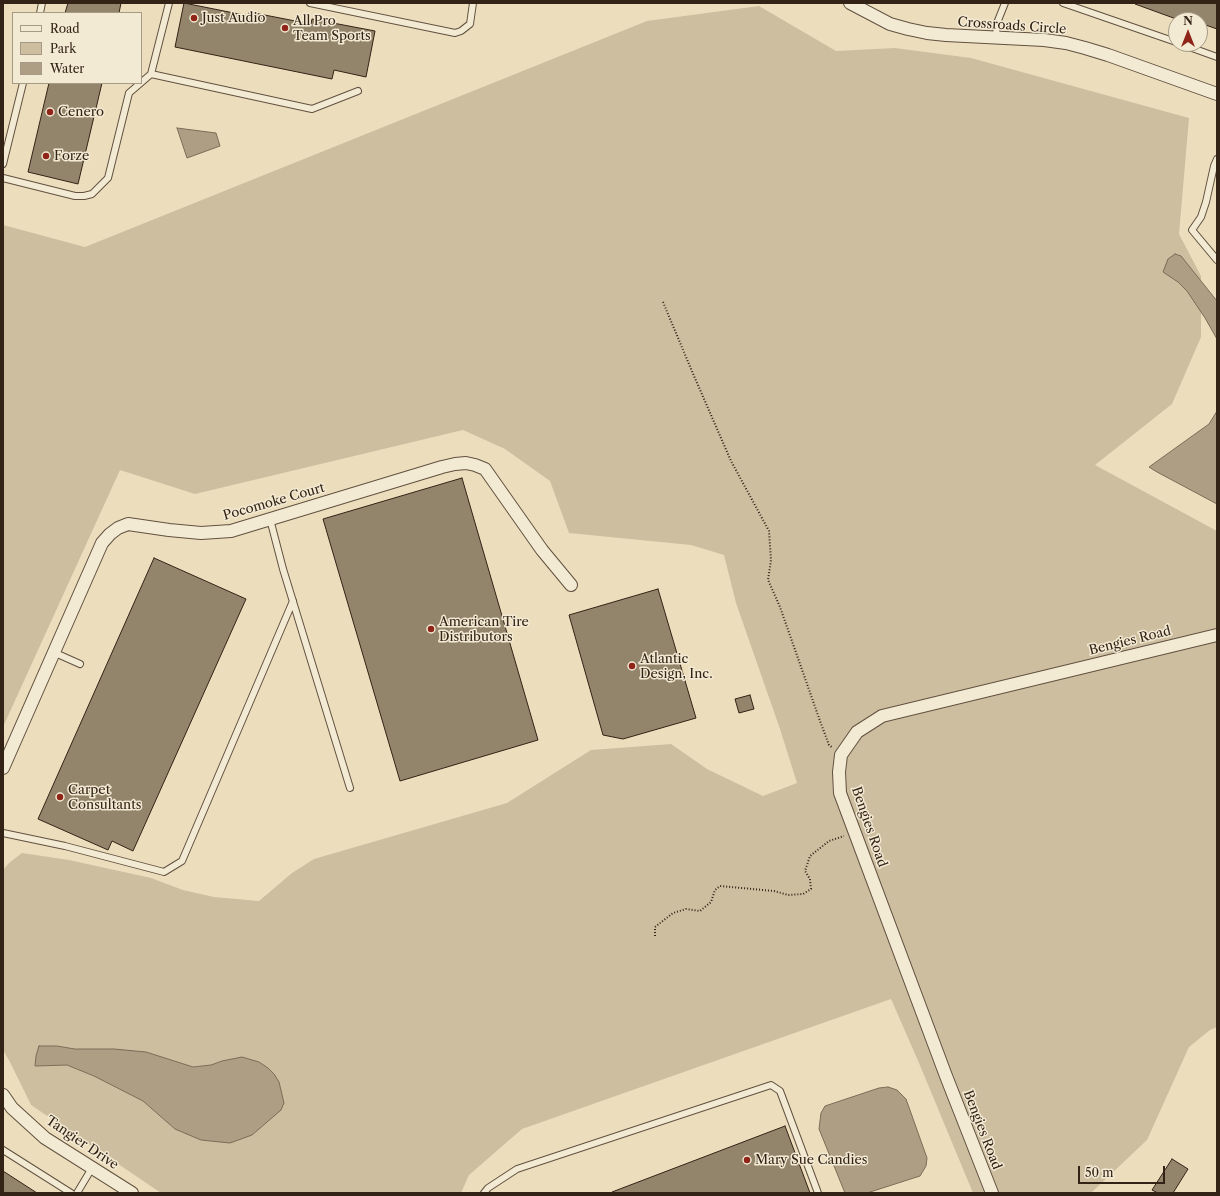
<!DOCTYPE html>
<style>
body{margin:0}
#map{position:relative;width:1220px;height:1196px;overflow:hidden;background:#ecdebc;font-family:"Libre Caslon Text",serif}
canvas{display:block}
.frame{position:absolute;inset:0;border:4px solid #332216;pointer-events:none}
.legend{position:absolute;left:12px;top:12px;width:130px;height:72px;box-sizing:border-box;background:#f3ead3;border:1px solid #a69a87;margin:0;padding:5px 7px;list-style:none;font-size:12px;color:#332216}
.legend li{display:flex;align-items:center;gap:8px;height:20px}
.legend b{width:20px;border:1px solid #a69a87}
.north{position:absolute;left:1168px;top:12px;width:40px;height:40px;box-sizing:border-box;background:#f3ead3;border:1px solid #a69a87;border-radius:50%;rotate:0deg;font-size:11px;font-weight:700;line-height:16px;text-align:center;color:#332216}
.north::after{content:'';display:block;margin:auto;width:14px;height:18px;background:#8f2418;clip-path:polygon(50% 0,100% 100%,50% 72%,0 100%)}
.scale{position:absolute;left:1078px;top:1166px;width:87px;height:18px;box-sizing:border-box;border:2px solid #332216;border-top:0;padding-left:5px;font-size:12px;line-height:14px;white-space:nowrap;color:#332216;-webkit-text-stroke:3px #f3ead3;paint-order:stroke}
</style>
<div id="map">
<canvas width="1220" height="1196"></canvas>
<div class="frame"></div>
<ul class="legend">
<li><b style="height:5px;background:#f3ead3"></b>Road</li>
<li><b style="height:11px;background:#cdbea0"></b>Park</li>
<li><b style="height:11px;background:#ad9e84"></b>Water</li>
</ul>
<div class="north">N</div>
<div class="scale">50 m</div>
</div>
<script>
const ctx = document.querySelector('canvas').getContext('2d');
ctx.lineJoin = 'round';
function fillPath(path, color) { ctx.fillStyle = color; ctx.fill(path, 'evenodd'); }
const shape = rows => new Path2D(rows.map(r => 'M' + r).join(''));
function trace(path, color, width, dash) { ctx.strokeStyle = color; ctx.lineWidth = width; ctx.lineCap = dash ? 'butt' : 'round'; ctx.setLineDash(dash || []); ctx.stroke(path); }
function drawText(font, color, halo, rows, align = 'center') {
  ctx.font = font + ' "Libre Caslon Text",serif'; ctx.lineWidth = 3; ctx.setLineDash([]); ctx.textBaseline = 'middle'; ctx.strokeStyle = halo; ctx.fillStyle = color; for (const [text, x, y, turn = 0] of rows) {
    ctx.save(); ctx.translate(x, y); ctx.rotate((+turn || 0) * Math.PI / 180); ctx.textAlign = isNaN(turn) ? turn : align; if (halo) ctx.strokeText(text, 0, 0); ctx.fillText(text, 0, 0); ctx.restore();
  }
}
const green = shape([
 [759,6,836,51,895,48,971,58,1189,118,1179,234,1201,276,1201,337,1172,404,1095,465,1217,531,1217,1027,1210,1030,1189,1047,1147,1140,1091,1193,973,1193,919,1063,891,999,522,1129,469,1175,461,1193,161,1193,31,1105,10,1062,3,1050,3,870,9,863,22,853,69,860,151,878,183,890,214,897,259,901,292,873,314,859,507,803,591,750,671,744,707,769,763,796,797,783,780,729,736,603,724,555,691,545,569,533,550,481,505,449,463,430,195,494,120,470,3,727,3,225,85,247,647,21],
 [57,1046,174,1062,193,1067,211,1065,222,1061,175,1129,143,1101,95,1076,67,1065,35,1066]
]);
const water = shape([
 [177,128,216,133,220,146,187,158,177,128],
 [1175,254,1181,256,1217,301,1217,339,1205,318,1187,291,1178,282,1163,272,1168,259,1175,254],
 [1217,411,1217,504,1157,472,1149,467,1209,424,1217,411],
 [39,1046,57,1046,75,1049,114,1049,146,1052,193,1067,211,1065,222,1061,242,1057,259,1062,268,1068,274,1074,279,1082,284,1103,281,1110,252,1135,230,1143,201,1140,175,1129,143,1101,94,1076,67,1065,35,1066,36,1056,39,1046],
 [888,1087,897,1090,906,1099,927,1158,926,1166,920,1176,867,1193,845,1193,819,1129,821,1113,825,1106,879,1088,888,1087]
]);
const building = shape([
 [68,3,121,3,119,13,65,13,68,3],
 [184,3,249,16,249,12,311,24,312,19,375,31,366,77,334,70,332,79,175,47,184,3],
 [1135,3,1217,3,1217,29,1200,23,1200,20,1179,20,1135,4,1135,3],
 [49,83,102,83,78,184,28,172,49,83],
 [462,478,538,740,400,781,323,519,462,478],
 [154,558,246,599,133,851,112,841,108,850,38,819,154,558],
 [658,589,696,718,623,739,603,735,569,615,658,589],
 [750,695,754,709,739,713,735,699,750,695],
 [785,1126,810,1193,612,1193,612,1192,785,1126],
 [1172,1159,1188,1169,1173,1193,1158,1193,1152,1190,1172,1159],
 [3,1171,37,1193,3,1193,3,1171]
]);
const path = shape([
 [663,302,694,376,731,461,769,531,771,560,768,580,780,607,820,721,829,745,833,748],
 [655,936,655,927,673,913,686,909,700,911,711,902,715,890,720,886,774,891,788,895,803,894,811,889,810,879,805,871,810,856,829,841,844,836]
]);
const service = shape([
 [310,3,455,33,461,31,470,24,473,3],
 [1063,3,1176,42],
 [40,13,42,3],
 [996,37,997,23,1005,3],
 [1181,44,1217,57],
 [151,74,312,109,358,91],
 [1217,159,1214,166,1206,202,1201,217,1192,230,1217,260],
 [3,164,23,83],
 [3,178,75,196,84,196,92,194,108,178,129,93,151,74,169,3],
 [270,519,283,569,350,788],
 [53,652,80,664],
 [3,833,65,846,164,872,182,861,293,601],
 [3,1150,71,1193],
 [77,1193,92,1168],
 [484,1193,488,1188,517,1169,771,1085,780,1091,818,1193]
]);
const minor = shape([
 [850,3,890,24,908,29,927,33,946,35,1044,40,1066,43,1085,48,1108,55,1217,94],
 [3,768,102,543,110,534,118,528,128,524,169,530,201,533,231,531,442,467,455,464,466,463,475,465,485,469,542,550,571,585],
 [3,1095,12,1108,45,1138,132,1193],
 [992,1193,946,1076,840,793,839,772,841,755,857,732,882,716,1217,635]
]);
const markers = [
 [194,18,4,"#8f2418"],
 [285,28,4,"#8f2418"],
 [50,112,4,"#8f2418"],
 [46,156,4,"#8f2418"],
 [431,629,4,"#8f2418"],
 [632,666,4,"#8f2418"],
 [60,797,4,"#8f2418"],
 [747,1160,4,"#8f2418"]
];
const poiNames = [
 ["Just Audio",202,18],
 ["All Pro",293,21],
 ["Team Sports",293,36],
 ["Cenero",58,112],
 ["Forze",54,156],
 ["American Tire",439,622],
 ["Distributors",439,637],
 ["Atlantic",640,659],
 ["Design, Inc.",640,674],
 ["Carpet",68,790],
 ["Consultants",68,805],
 ["Mary Sue Candies",755,1160]
];
const streetNames = [
 ["Crossroads Circle",1012,26,4],
 ["Pocomoke Court",274,502,-16],
 ["Bengies Road",1130,641,-14],
 ["Bengies Road",869,827,71],
 ["Bengies Road",982,1130,69],
 ["Tangier Drive",82,1143,34]
];
fillPath(green, '#cdbea0');
fillPath(water, '#ad9e84');
trace(water, '#7c6c58', 1);
fillPath(building, '#93846c');
trace(building, '#332216', 1);
trace(service, '#615140', 8);
trace(minor, '#615140', 14);
trace(path, '#332216', 2, [1, 2]);
trace(service, '#f3ead3', 6);
trace(minor, '#f3ead3', 12);
for (const [x, y, r, color] of markers) { const dot = new Path2D(); dot.arc(x, y, r, 0, 2 * Math.PI); ctx.fillStyle = color; ctx.fill(dot); trace(dot, '#f3ead3', 1.5); }
drawText('13px', '#332216', '#f3ead3', poiNames, 'left');
drawText('13px', '#332216', '#f3ead3', streetNames);
</script>
